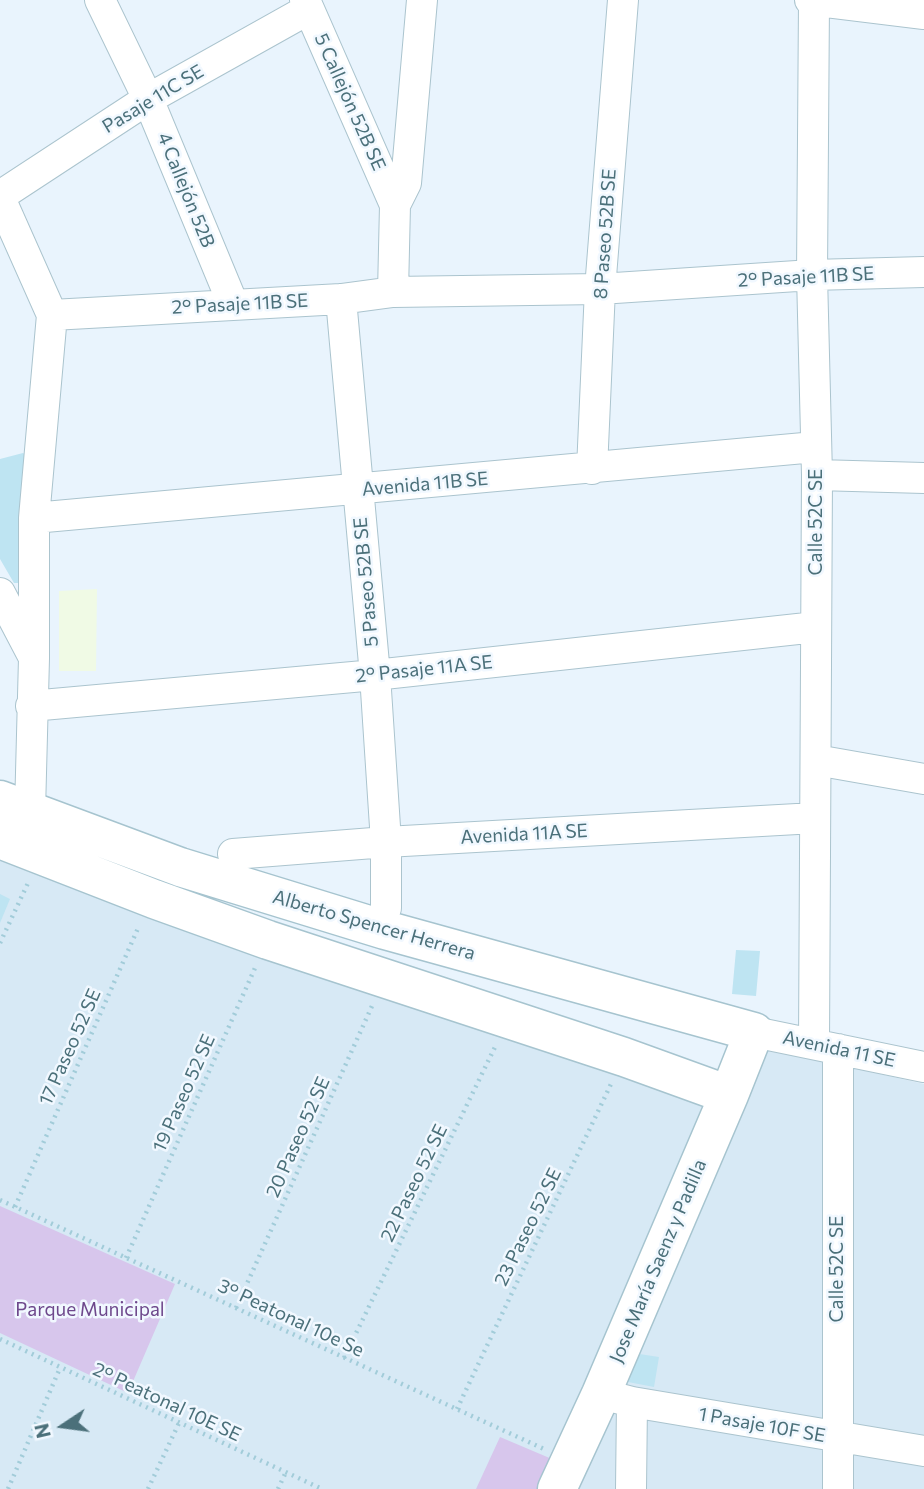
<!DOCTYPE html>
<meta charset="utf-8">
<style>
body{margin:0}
#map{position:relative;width:924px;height:1489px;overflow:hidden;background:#e9f4fd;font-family:Commissioner,sans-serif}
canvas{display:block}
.north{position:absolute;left:28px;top:1391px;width:70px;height:70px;-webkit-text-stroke:5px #f1f8ff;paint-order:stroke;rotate:257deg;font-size:19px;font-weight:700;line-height:28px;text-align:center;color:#4b707a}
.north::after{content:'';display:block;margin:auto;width:24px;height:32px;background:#4b707a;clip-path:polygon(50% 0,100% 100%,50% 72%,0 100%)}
</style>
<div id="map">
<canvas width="924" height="1489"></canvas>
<div class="north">N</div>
</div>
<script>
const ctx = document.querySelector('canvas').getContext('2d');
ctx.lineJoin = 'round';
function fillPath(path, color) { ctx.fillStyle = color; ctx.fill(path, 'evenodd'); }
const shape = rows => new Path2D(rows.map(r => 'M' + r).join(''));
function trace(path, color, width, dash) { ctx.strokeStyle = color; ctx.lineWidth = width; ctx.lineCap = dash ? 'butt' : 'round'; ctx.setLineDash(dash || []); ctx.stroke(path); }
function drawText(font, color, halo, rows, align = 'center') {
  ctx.font = font + ' Commissioner,sans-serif'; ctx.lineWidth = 5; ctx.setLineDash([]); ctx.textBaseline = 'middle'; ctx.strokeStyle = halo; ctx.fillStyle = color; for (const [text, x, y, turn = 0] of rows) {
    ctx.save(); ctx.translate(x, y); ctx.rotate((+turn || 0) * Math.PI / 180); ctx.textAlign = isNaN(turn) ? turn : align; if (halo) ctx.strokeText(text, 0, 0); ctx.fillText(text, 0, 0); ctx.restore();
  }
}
const residential = shape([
 [0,848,739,1116,763,1047,924,1084,924,1489,0,1489]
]);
const education = shape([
 [97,589,96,671,59,671,59,591]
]);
const green = shape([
 [0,1206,175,1284,128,1393,0,1333],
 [500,1437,559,1462,547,1489,476,1489]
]);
const building = shape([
 [23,453,32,459,24,583,14,583,0,559,0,459],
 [0,894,10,899,0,923],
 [736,950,760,951,756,996,732,994],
 [633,1353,659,1357,654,1387,628,1382]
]);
const path = shape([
 [0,943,28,883],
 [0,1200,544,1449],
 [15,1207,139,926],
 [126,1258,255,968],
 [236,1308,372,1006],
 [0,1339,322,1489],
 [344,1358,495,1047],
 [457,1409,611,1084],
 [8,1489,60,1368],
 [148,1489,179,1423],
 [278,1489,286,1472]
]);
const street = shape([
 [100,0,148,99,233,304],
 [305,0,395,205],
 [810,0,924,14],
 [0,196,148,99,309,9],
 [0,198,52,315,34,518,34,658,30,811],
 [393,292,395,205,406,183,422,0],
 [341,299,375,675,386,842,386,908],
 [52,315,341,299,393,292,600,289,812,275,924,272],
 [592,469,600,289,623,0],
 [817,475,924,478],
 [34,518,815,447],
 [0,593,32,654],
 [31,706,375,675,816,627],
 [816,760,924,779],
 [233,854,386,842,815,818],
 [754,1032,924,1067],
 [814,1044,817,475,812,275,814,1],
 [838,1049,838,1489],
 [601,1394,632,1402,924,1451],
 [631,1489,632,1402]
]);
const secondary = shape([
 [0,800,180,867,385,930,754,1032,729,1095,601,1394,557,1489],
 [0,839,154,899,268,940,624,1057,729,1095]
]);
const streetNames = [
 ["Pasaje 11C SE",153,99,-31],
 ["5 Callejón 52B SE",350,102,66],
 ["4 Callejón 52B",186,190,68],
 ["8 Paseo 52B SE",605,234,-86],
 ["2° Pasaje 11B SE",806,277,-3],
 ["2° Pasaje 11B SE",240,304,-3],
 ["Avenida 11B SE",425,484,-5],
 ["Calle 52C SE",816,522,-90],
 ["5 Paseo 52B SE",366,582,-95],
 ["2° Pasaje 11A SE",424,669,-6],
 ["Avenida 11A SE",524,834,-3],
 ["Alberto Spencer Herrera",374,925,16],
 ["17 Paseo 52 SE",70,1047,-66],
 ["Avenida 11 SE",839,1049,12],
 ["19 Paseo 52 SE",184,1093,-66],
 ["20 Paseo 52 SE",298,1137,-66],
 ["22 Paseo 52 SE",414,1183,-64],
 ["23 Paseo 52 SE",528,1227,-64],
 ["Jose María Saenz y Padilla",658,1261,-67],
 ["Calle 52C SE",837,1269,-90],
 ["3° Peatonal 10e Se",291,1318,25],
 ["2° Peatonal 10E SE",167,1402,25],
 ["1 Pasaje 10F SE",762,1425,10]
];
const parkNames = [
 ["Parque Municipal",90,1310]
];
fillPath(residential, '#d7e9f5');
fillPath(education, '#f0fae5');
fillPath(green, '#d7c6ec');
fillPath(building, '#bee4f2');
trace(street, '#abc4ce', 32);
trace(secondary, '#a6c4cf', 41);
trace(path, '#a2ccd9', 4.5, [2, 5]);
trace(street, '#fff', 30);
trace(secondary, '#fff', 38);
drawText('19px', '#4b707a', '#f1f8ff', streetNames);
drawText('19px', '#6e488c', '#f1f8ff', parkNames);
</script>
